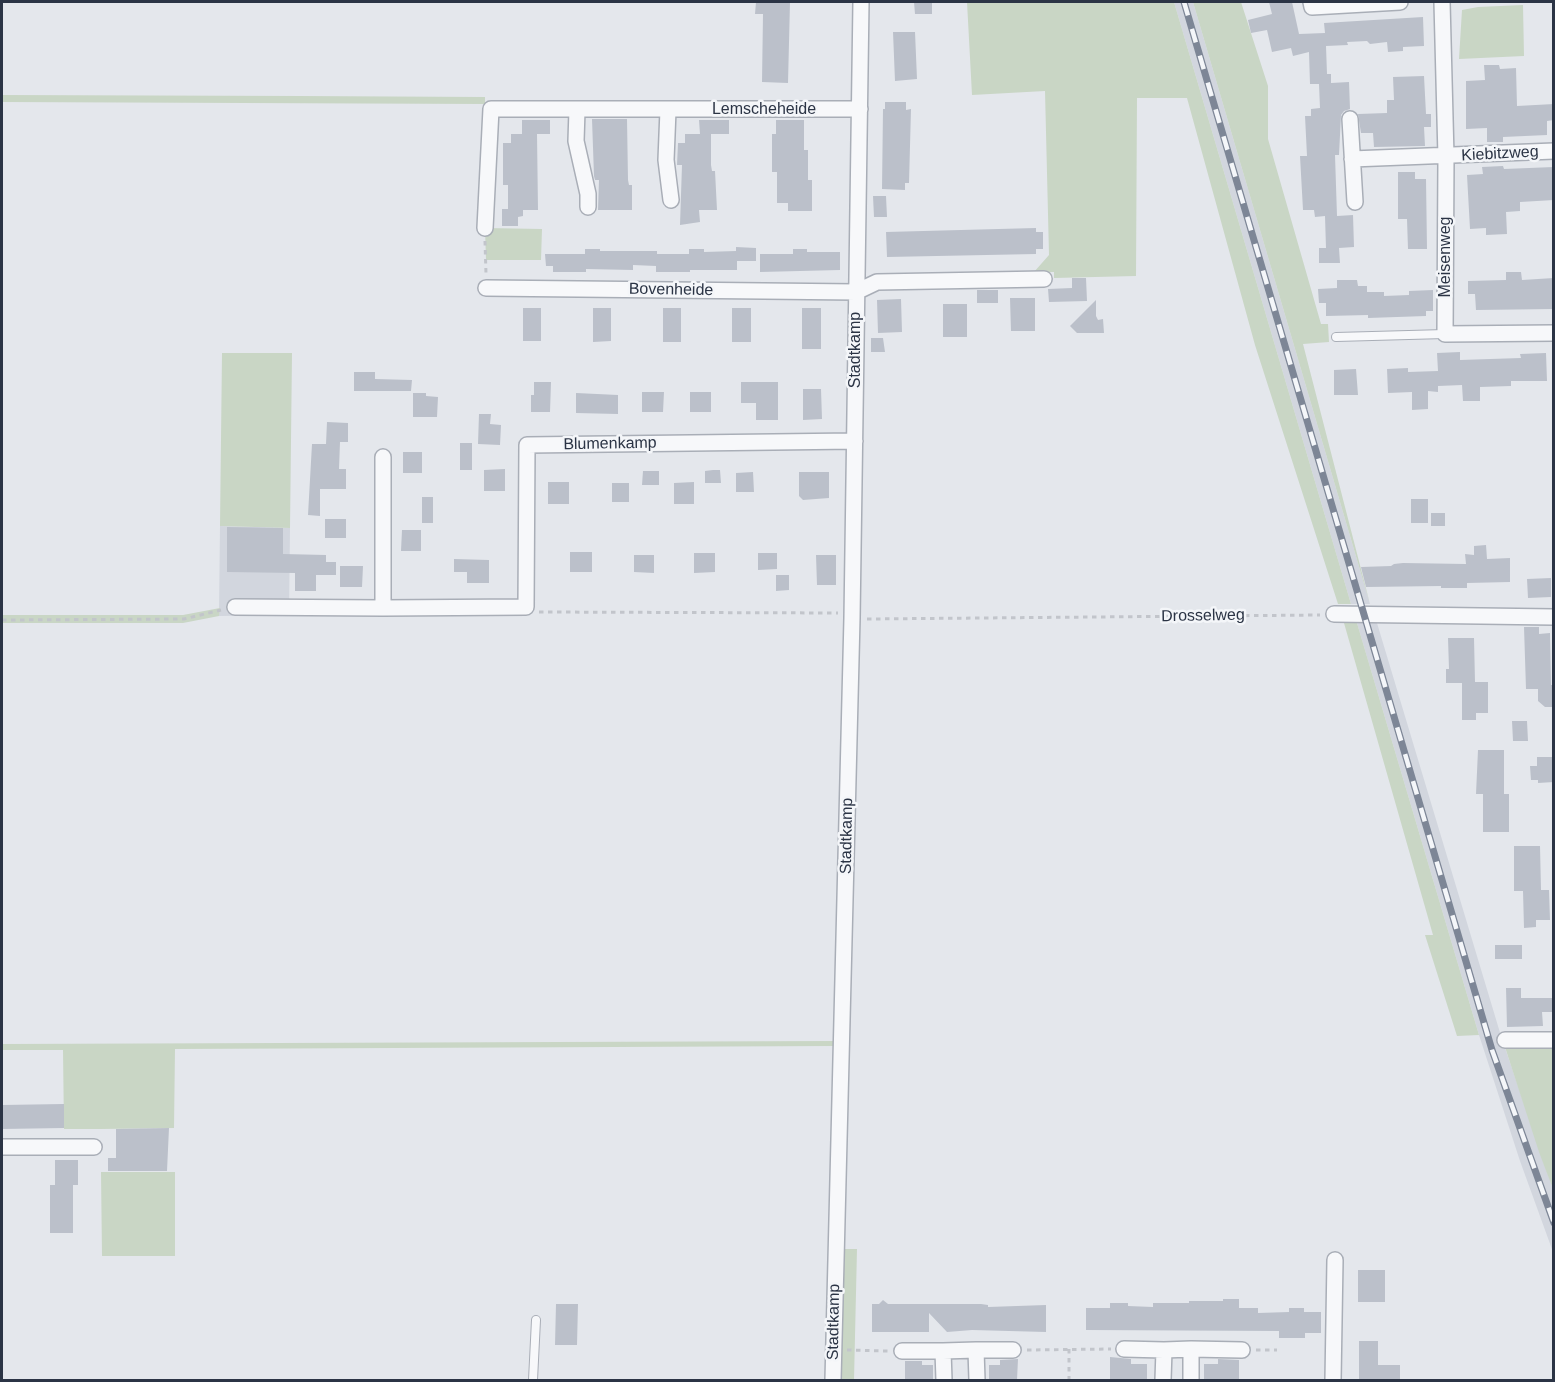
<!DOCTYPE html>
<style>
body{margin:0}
#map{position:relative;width:1555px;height:1382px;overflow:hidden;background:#e4e7ec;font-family:Arial,sans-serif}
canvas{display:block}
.frame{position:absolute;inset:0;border:3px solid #2b3445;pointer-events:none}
</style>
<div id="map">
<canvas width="1555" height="1382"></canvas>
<div class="frame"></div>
</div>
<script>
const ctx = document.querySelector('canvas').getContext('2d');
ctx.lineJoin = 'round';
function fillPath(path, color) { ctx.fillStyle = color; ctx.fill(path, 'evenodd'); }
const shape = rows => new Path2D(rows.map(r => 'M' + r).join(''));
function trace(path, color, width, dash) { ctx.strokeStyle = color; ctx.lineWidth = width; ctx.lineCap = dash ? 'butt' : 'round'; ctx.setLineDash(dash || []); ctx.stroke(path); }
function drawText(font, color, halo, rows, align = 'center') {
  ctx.font = font + ' Arial,sans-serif'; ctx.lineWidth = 5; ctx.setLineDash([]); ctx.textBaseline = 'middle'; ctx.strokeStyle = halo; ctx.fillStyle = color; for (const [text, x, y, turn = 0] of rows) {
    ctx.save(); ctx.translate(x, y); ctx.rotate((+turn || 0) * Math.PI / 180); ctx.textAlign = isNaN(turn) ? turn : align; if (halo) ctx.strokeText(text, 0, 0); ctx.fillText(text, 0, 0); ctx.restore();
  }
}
const built = shape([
 [1174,2,1193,2,1370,604,1351,604],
 [220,526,290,528,289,615,219,616],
 [1357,623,1377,623,1501,1036,1553,1189,1553,1252,1520,1161,1479,1035]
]);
const green = shape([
 [967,2,1174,2,1351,604,1338,604,1255,345,1187,98,1137,98,1136,276,1054,278,1054,272,1034,272,1049,255,1045,91,972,95],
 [1193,2,1241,2,1268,86,1268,139,1321,324,1328,324,1329,342,1303,344,1370,604],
 [1523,5,1524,56,1459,59,1462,10,1478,7],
 [2,95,299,96,485,97,485,104,2,102],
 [485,228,542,229,541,260,486,260],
 [222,353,292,353,290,528,220,526],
 [220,608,219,616,183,623,2,623,2,615,183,615],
 [1344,623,1357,623,1479,1035,1457,1036,1425,935,1433,935],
 [834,1041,834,1046,175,1049,174,1128,101,1129,64,1129,63,1050,2,1050,2,1044],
 [1504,1044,1553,1044,1553,1189,1539,1152],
 [101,1172,175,1172,175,1256,102,1256],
 [843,1249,857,1249,854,1380,840,1380]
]);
const building = shape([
 [756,2,790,2,788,83,762,82,763,14,755,14],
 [914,2,932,2,932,14,915,14],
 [1269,2,1292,2,1299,34,1325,33,1324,23,1423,17,1424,46,1403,47,1403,51,1388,52,1387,42,1370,44,1367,41,1347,42,1348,45,1326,46,1327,74,1331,74,1331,83,1349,82,1350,109,1344,111,1341,115,1339,155,1335,155,1337,216,1353,215,1354,247,1339,248,1340,263,1319,263,1319,248,1326,248,1325,216,1315,217,1314,210,1303,210,1300,156,1307,156,1305,116,1311,116,1311,109,1320,108,1319,84,1310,84,1309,52,1293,56,1291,48,1272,52,1267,30,1251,33,1248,20,1272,14],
 [893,32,915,32,917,79,895,81],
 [1484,65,1499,65,1500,69,1516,68,1517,106,1554,104,1554,120,1547,121,1547,135,1503,137,1503,142,1487,142,1487,128,1466,129,1466,81,1485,80],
 [1424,76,1426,114,1431,114,1431,127,1424,127,1425,146,1374,147,1373,133,1361,133,1358,114,1387,113,1387,100,1394,100,1393,77],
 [885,102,906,102,906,110,911,109,909,183,905,183,905,190,882,189,883,109,885,109],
 [592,119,627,119,628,180,629,185,632,185,632,210,598,210,599,180,595,180,594,176],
 [522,120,550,120,550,134,537,134,538,210,523,210,523,216,518,217,518,226,502,226,502,209,508,209,508,185,503,185,503,143,511,143,511,134,522,134],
 [699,120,729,120,729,134,711,134,711,165,712,171,715,171,717,210,699,210,700,222,680,225,682,165,677,165,678,143,685,143,685,134,700,134],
 [776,120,804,120,804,150,808,150,808,180,812,180,812,211,788,211,788,203,777,203,777,172,772,172,772,134,776,134],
 [1503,166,1504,169,1554,167,1554,200,1520,202,1520,211,1506,212,1507,234,1486,235,1486,228,1470,229,1467,175,1483,174,1482,167],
 [1398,172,1415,172,1415,179,1426,179,1427,249,1408,249,1407,219,1398,219],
 [873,196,886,196,887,217,874,217],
 [1036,228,1036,232,1043,232,1043,249,1036,249,1036,254,887,257,886,232],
 [736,247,756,248,756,261,737,261,737,270,690,270,690,272,656,272,656,266,633,265,633,270,586,269,586,272,553,272,553,266,546,266,545,254,585,254,585,249,600,249,600,251,657,251,657,254,689,254,689,249,704,249,704,252,736,251],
 [793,249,807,249,807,252,840,252,840,270,760,272,760,254,793,254],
 [1506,272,1521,272,1522,280,1554,278,1554,309,1476,310,1475,294,1468,294,1468,281,1506,280],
 [1072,278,1086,278,1087,301,1049,302,1048,289,1072,288],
 [1337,280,1357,280,1358,286,1367,286,1367,292,1384,292,1384,296,1409,295,1409,291,1433,290,1433,311,1426,311,1426,316,1368,318,1368,315,1326,316,1326,303,1319,303,1318,289,1337,288],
 [977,290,998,290,998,303,977,303],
 [1010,298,1035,298,1035,331,1011,331],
 [901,299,902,332,878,333,877,300],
 [1096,300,1096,316,1098,320,1103,319,1104,333,1077,333,1070,326],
 [943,304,967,304,967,337,943,337],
 [523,308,541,308,541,341,523,341],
 [593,308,611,308,611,341,593,342],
 [663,308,681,308,681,342,663,342],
 [732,308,751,308,751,342,732,342],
 [802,308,821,308,821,349,802,349],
 [871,338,883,338,885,352,871,352],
 [1460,352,1460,360,1521,358,1520,354,1546,353,1547,381,1511,381,1511,386,1480,387,1480,401,1463,401,1462,385,1438,386,1438,392,1428,391,1428,409,1412,410,1412,392,1388,393,1387,369,1408,368,1408,372,1438,371,1437,353],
 [1356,369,1358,395,1334,395,1334,370],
 [354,372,375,372,375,379,412,380,411,391,354,391],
 [534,382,551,382,550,412,531,412,531,395,534,395],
 [741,382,778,382,778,420,756,420,756,403,741,403],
 [803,389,821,389,822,419,803,420],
 [642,392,664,392,663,412,642,412],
 [690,392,711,392,711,412,690,412],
 [413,393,426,393,426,396,438,397,437,417,413,417],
 [576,393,618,395,618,414,576,413],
 [479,414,491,414,490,424,501,425,500,445,478,444],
 [327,422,348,423,348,442,340,442,339,469,346,469,346,489,320,489,320,516,308,515,312,444,326,444],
 [460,443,472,443,472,470,460,470],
 [403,452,422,452,422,473,403,473],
 [505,469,505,491,484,491,484,470],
 [713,470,720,470,721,483,705,483,705,471],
 [643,471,659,471,659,485,642,485],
 [753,472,754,492,736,492,736,473],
 [799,472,829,472,829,498,803,500,799,496],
 [548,482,569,482,569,504,548,504],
 [694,482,694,504,674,504,674,483],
 [612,483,629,483,629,502,612,502],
 [422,497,433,497,433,523,422,523],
 [1411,499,1428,499,1428,523,1411,523],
 [1431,513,1445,513,1445,526,1431,526],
 [325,519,346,519,346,538,325,538],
 [227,527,283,528,283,554,326,555,326,562,336,562,336,575,316,575,316,591,295,591,295,573,227,572],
 [402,530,421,530,421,551,401,551],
 [1486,545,1487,559,1510,558,1510,582,1467,583,1467,588,1441,588,1441,586,1366,587,1361,567,1391,566,1394,564,1403,563,1466,564,1465,554,1474,555,1474,546],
 [570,552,592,552,592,572,570,572],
 [694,553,715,553,715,572,694,573],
 [758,553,777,553,777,569,758,570],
 [634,555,654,555,654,573,634,572],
 [816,555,836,555,836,585,817,585],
 [454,559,489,560,489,583,467,583,467,572,454,572],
 [340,566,363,566,362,587,340,587],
 [776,575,789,575,789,590,776,591],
 [1551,578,1551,597,1528,598,1527,579],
 [1524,627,1539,627,1539,634,1550,633,1551,685,1554,685,1554,707,1545,707,1538,701,1538,689,1526,689],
 [1448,638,1474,638,1475,682,1488,682,1488,713,1476,713,1476,720,1462,720,1462,683,1446,683,1446,669,1449,669],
 [1512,721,1527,721,1528,741,1513,741],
 [1478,750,1504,750,1504,794,1509,794,1509,832,1483,832,1483,794,1476,794],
 [1537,757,1554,757,1554,782,1538,783,1538,780,1531,780,1530,766,1537,766],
 [1514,846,1540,846,1541,890,1549,890,1550,920,1536,920,1536,927,1524,928,1523,891,1514,891],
 [1495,945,1522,945,1522,959,1495,959],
 [1506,988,1521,988,1521,998,1554,998,1554,1012,1542,1012,1543,1026,1507,1027],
 [64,1104,64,1128,2,1129,2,1105],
 [169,1128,167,1171,108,1171,108,1158,116,1158,116,1129],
 [55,1160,78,1160,78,1185,73,1185,73,1233,50,1233,50,1185,55,1185],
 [1358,1270,1385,1270,1385,1302,1358,1302],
 [1223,1299,1239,1299,1239,1308,1258,1308,1258,1313,1289,1312,1289,1308,1304,1308,1304,1312,1321,1312,1321,1333,1305,1333,1305,1338,1279,1338,1279,1331,1086,1330,1086,1308,1110,1308,1110,1303,1128,1303,1128,1306,1153,1307,1153,1303,1189,1303,1189,1301,1223,1301],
 [883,1300,888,1304,981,1304,988,1305,988,1307,1046,1305,1046,1332,972,1330,947,1332,929,1313,929,1332,872,1332,872,1304,879,1304],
 [556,1304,578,1304,577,1345,555,1345],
 [1359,1341,1378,1341,1378,1365,1400,1365,1400,1380,1359,1380],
 [1110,1357,1131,1359,1131,1364,1147,1364,1147,1380,1110,1380],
 [1018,1359,1017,1380,989,1380,989,1365,1000,1365,1000,1360],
 [1218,1359,1239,1360,1239,1380,1204,1380,1204,1364,1218,1364],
 [905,1361,922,1361,922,1365,933,1365,933,1380,905,1380]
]);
const path = shape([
 [485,241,486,274],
 [539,612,838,613],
 [867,619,1320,615],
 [2,620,184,619,221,610],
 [1069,1349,1069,1380],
 [847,1350,888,1351],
 [1027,1350,1111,1349],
 [1256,1350,1277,1350]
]);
const service = shape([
 [1336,337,1445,334],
 [533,1380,536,1320]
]);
const minor = shape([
 [1311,2,1312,7,1400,2],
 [1442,2,1446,157,1445,334,1554,333],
 [577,110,576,141,588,194,588,207],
 [668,110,666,160,671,200],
 [1350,119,1355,202],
 [1352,159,1554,151],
 [485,228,491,109,860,109],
 [486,288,856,292,877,282,1044,279],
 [383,457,383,608,526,607,527,445,855,441],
 [235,607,383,608],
 [1334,614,1554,617],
 [1505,1040,1554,1040],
 [2,1147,94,1147],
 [1124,1349,1164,1350],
 [1191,1349,1242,1350],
 [976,1350,1013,1350],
 [902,1351,943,1351],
 [833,1380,852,618,861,2],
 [944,1380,943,1351,976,1350,977,1380],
 [1163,1380,1164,1350,1191,1349,1191,1380],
 [1333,1380,1335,1260]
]);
const rail = shape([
 [1184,2,1492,1050,1554,1223]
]);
const streetNames = [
 ["Lemscheheide",764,110],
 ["Kiebitzweg",1500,154,-3],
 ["Meisenweg",1446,257,-90],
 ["Bovenheide",671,290,1],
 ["Stadtkamp",856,350,-90],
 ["Blumenkamp",610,444,-1],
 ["Drosselweg",1203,616,-1],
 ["Stadtkamp",847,836,-89],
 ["Stadtkamp",834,1322,-89]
];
fillPath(built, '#d2d6de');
fillPath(green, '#c9d6c5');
fillPath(building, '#bbc0ca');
trace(service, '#a9aeb7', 10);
trace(minor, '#a9aeb7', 18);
trace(path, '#c2c5cb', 3, [4.5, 4.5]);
trace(service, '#f7f8fa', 8);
trace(minor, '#f7f8fa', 15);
trace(rail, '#7d8696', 7);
trace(rail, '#f4f6f9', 4.5, [14]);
drawText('16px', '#2b3445', '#f4f6f9', streetNames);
</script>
